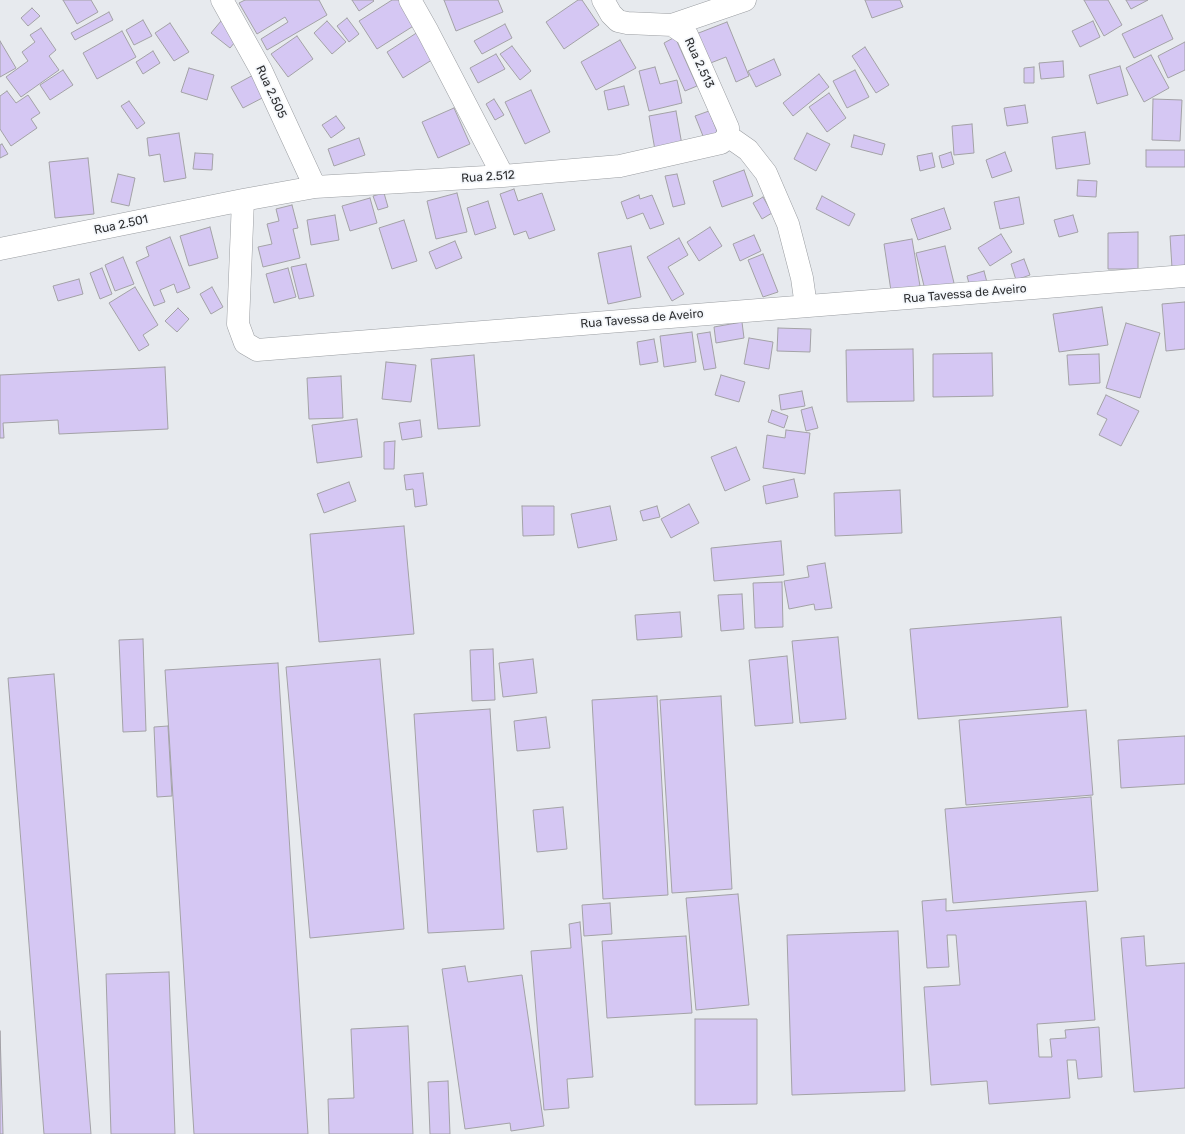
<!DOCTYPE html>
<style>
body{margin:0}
canvas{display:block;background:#e7eaee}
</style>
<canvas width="1185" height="1134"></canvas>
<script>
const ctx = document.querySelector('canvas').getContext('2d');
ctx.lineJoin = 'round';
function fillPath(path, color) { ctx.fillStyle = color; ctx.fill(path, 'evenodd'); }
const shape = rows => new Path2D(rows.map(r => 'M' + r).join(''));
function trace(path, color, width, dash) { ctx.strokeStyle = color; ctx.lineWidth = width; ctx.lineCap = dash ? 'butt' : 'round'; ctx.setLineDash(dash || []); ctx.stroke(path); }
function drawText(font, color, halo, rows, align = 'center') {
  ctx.font = font + ' Rubik,sans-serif'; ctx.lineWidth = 3.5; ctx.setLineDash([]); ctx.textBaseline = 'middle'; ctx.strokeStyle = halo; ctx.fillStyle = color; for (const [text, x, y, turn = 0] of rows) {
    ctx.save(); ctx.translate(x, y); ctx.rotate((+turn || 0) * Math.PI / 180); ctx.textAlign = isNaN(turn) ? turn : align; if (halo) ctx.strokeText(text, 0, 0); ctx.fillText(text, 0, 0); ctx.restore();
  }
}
const building = shape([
 [63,0,91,0,98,12,77,24,63,0],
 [245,0,319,0,327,15,267,50,261,39,288,22,285,17,257,34,239,3,245,0],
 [352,0,373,0,374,1,359,11,352,0],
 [392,0,399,0,415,25,377,49,359,21,392,0],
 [444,0,498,0,503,12,456,31,444,0],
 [578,0,582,0,599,25,564,49,546,22,578,0],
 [865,0,900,0,903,7,872,18,865,0],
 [1084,0,1108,0,1122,25,1104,36,1084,0],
 [1126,0,1148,0,1131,9,1126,0],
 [32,8,40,16,28,26,21,18,32,8],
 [109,12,113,20,75,40,71,33,109,12],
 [1162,15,1173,39,1134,58,1122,34,1162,15],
 [347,18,359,34,349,42,337,26,347,18],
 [143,20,152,36,134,45,126,30,143,20],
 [221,21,240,36,230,48,211,33,221,21],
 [327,21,346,42,332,54,314,33,327,21],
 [1093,21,1100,37,1080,47,1072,31,1093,21],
 [727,22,749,76,736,82,726,57,708,64,696,34,727,22],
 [170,23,189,52,174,61,155,33,170,23],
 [505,24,512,38,482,54,474,41,505,24],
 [41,28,56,50,49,56,59,70,21,97,6,77,28,61,22,52,35,42,30,35,41,28],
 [122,31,136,57,97,79,83,53,122,31],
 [418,32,435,58,403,78,387,52,418,32],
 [297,36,313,59,288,77,271,54,297,36],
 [675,37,697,86,685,91,664,43,675,37],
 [620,40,636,68,596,90,581,62,620,40],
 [0,41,16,68,0,77,0,41],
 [1185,42,1185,70,1168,78,1158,56,1185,42],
 [512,46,531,71,520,80,500,54,512,46],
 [865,47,889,85,876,93,852,56,865,47],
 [153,51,160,63,143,74,136,62,153,51],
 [496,54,505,69,478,83,470,68,496,54],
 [1151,55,1169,88,1144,102,1126,68,1151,55],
 [774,59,781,75,756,87,748,71,774,59],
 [1063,61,1064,77,1041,79,1039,63,1063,61],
 [1120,66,1128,95,1097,104,1089,75,1120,66],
 [655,67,660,84,677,80,682,103,649,111,639,71,655,67],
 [1034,67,1034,83,1024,83,1024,68,1034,67],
 [189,68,214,75,207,100,181,92,189,68],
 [63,70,73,85,50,100,40,85,63,70],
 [855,70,869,97,847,108,833,81,855,70],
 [257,73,268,95,243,108,231,87,257,73],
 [819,74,829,87,793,116,783,103,819,74],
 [624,86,629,105,608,110,604,91,624,86],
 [531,90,550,132,525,144,505,102,531,90],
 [7,91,16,103,28,95,40,113,31,119,37,128,11,146,0,129,0,96,7,91],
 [829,93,846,118,827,132,809,107,829,93],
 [494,99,504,115,495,120,486,104,494,99],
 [1153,99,1182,100,1180,141,1152,140,1153,99],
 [129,101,145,123,137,129,121,106,129,101],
 [1025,105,1028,123,1007,126,1004,108,1025,105],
 [454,108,470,144,438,158,422,122,454,108],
 [676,111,682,145,655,150,649,116,676,111],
 [709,111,719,136,705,141,695,116,709,111],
 [336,116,345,128,331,138,322,125,336,116],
 [972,124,974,153,954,155,952,126,972,124],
 [1085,132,1090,164,1056,169,1052,137,1085,132],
 [179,133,186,178,164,182,160,154,149,156,147,138,179,133],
 [807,133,830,144,816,171,794,159,807,133],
 [854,135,885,144,882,155,851,147,854,135],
 [359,138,365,155,334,166,328,149,359,138],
 [2,144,8,154,0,158,0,145,2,144],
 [1146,150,1185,150,1185,167,1146,167,1146,150],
 [951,152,954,164,942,168,939,156,951,152],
 [1005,152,1012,171,992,178,986,160,1005,152],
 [195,153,213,154,212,170,193,169,195,153],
 [932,153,935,167,920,171,917,156,932,153],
 [88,158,94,214,55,218,49,162,88,158],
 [744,170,753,196,722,207,713,181,744,170],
 [118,174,135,178,129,206,111,202,118,174],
 [677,174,685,204,673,207,665,176,677,174],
 [1078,180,1097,181,1096,197,1077,196,1078,180],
 [514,189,518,201,542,193,555,230,529,239,526,231,514,235,500,194,514,189],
 [384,193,388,207,378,210,373,196,384,193],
 [457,193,467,232,436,239,427,201,457,193],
 [639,195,640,199,652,195,664,224,650,229,643,213,627,219,621,202,639,195],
 [822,196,855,214,849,226,816,209,822,196],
 [763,197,772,213,762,219,753,203,763,197],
 [1019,197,1024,224,1000,229,994,202,1019,197],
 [370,198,377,223,350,231,342,206,370,198],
 [488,201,496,228,475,235,467,208,488,201],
 [292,205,298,228,293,229,300,258,263,267,258,247,272,244,267,224,279,221,276,209,292,205],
 [944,208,951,229,918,240,911,219,944,208],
 [335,215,339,240,311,245,307,220,335,215],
 [1073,215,1078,232,1059,237,1054,220,1073,215],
 [404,220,417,261,392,269,379,228,404,220],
 [210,227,218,258,189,266,180,236,210,227],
 [710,227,722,246,699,261,687,242,710,227],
 [1138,232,1138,269,1108,269,1108,233,1138,232],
 [1001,234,1012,252,990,266,978,248,1001,234],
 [754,235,761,251,740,261,733,244,754,235],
 [1185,235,1185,268,1172,268,1170,236,1185,235],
 [170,237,190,288,177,293,174,284,160,290,165,302,154,306,136,262,149,256,146,247,170,237],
 [679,238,688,255,668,267,684,294,672,301,647,257,679,238],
 [912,239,920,286,891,291,884,244,912,239],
 [455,241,462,258,436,269,429,252,455,241],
 [631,246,641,297,608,304,598,253,631,246],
 [945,246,954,283,925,290,916,253,945,246],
 [763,254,778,292,763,297,748,260,763,254],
 [123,257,134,284,115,291,105,265,123,257],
 [1024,259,1030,275,1016,280,1011,264,1024,259],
 [306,264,314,296,299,299,291,267,306,264],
 [102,268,112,294,100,299,90,273,102,268],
 [288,268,296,297,274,303,266,274,288,268],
 [984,271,988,286,971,291,967,276,984,271],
 [79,279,83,294,58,301,53,286,79,279],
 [135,287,158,325,143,335,149,345,139,351,109,303,135,287],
 [212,287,223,307,211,314,200,294,212,287],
 [1185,302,1185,349,1166,351,1162,304,1185,302],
 [1102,307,1108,345,1059,352,1053,314,1102,307],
 [178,308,189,319,177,332,165,321,178,308],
 [742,322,744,338,716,343,714,327,742,322],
 [1126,323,1160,333,1140,398,1106,388,1126,323],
 [778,328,811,329,810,352,777,351,778,328],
 [692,332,696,362,664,367,660,336,692,332],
 [710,332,716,368,704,370,697,334,710,332],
 [749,338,773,342,769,369,744,364,749,338],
 [654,339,658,362,640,365,637,342,654,339],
 [913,349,914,401,847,402,846,350,913,349],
 [992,353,993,396,933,397,933,354,992,353],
 [1099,354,1100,383,1069,385,1067,355,1099,354],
 [474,355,480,426,438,429,431,359,474,355],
 [386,362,416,365,411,402,382,399,386,362],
 [165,367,168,429,59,434,58,420,3,423,4,438,0,438,0,375,165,367],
 [721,375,745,382,739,402,715,395,721,375],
 [341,376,343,418,309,419,307,378,341,376],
 [802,391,805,406,781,410,779,395,802,391],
 [1106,395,1139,411,1121,446,1099,435,1107,419,1097,414,1106,395],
 [812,407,818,428,806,431,801,410,812,407],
 [772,410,788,416,784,428,768,422,772,410],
 [357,419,362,457,317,463,312,425,357,419],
 [420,420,422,437,402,440,399,423,420,420],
 [786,430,810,433,805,474,763,468,767,435,785,438,786,430],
 [395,441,394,469,384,469,384,442,395,441],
 [736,447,750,480,725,491,711,457,736,447],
 [423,473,427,505,415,507,413,489,406,490,404,475,423,473],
 [794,479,798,497,766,504,763,486,794,479],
 [349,482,356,501,324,513,317,494,349,482],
 [900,490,902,533,835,536,834,493,900,490],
 [689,504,699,523,671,538,661,519,689,504],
 [522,506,554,506,554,535,523,536,522,506],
 [610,506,617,540,578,548,571,514,610,506],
 [657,506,660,517,643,521,640,511,657,506],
 [404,526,414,634,319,642,310,534,404,526],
 [781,541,784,575,714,581,711,548,781,541],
 [825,563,832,608,815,610,814,604,789,609,784,581,809,577,807,566,825,563],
 [782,582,783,627,755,628,753,583,782,582],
 [742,594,744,629,721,631,718,595,742,594],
 [680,612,682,637,637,640,635,615,680,612],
 [1061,617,1068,707,918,719,910,629,1061,617],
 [838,637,846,719,800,723,792,641,838,637],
 [143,639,146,731,123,732,119,640,143,639],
 [493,649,495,700,472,701,470,650,493,649],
 [787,656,793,723,755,726,749,660,787,656],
 [380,659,404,929,310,938,286,667,380,659],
 [533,659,537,693,503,697,499,663,533,659],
 [278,663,308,1134,194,1134,165,670,278,663],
 [54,674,91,1134,44,1134,8,678,54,674],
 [657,696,668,895,603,899,592,700,657,696],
 [721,696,732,889,672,893,660,700,721,696],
 [490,709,504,929,428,933,414,714,490,709],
 [1086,710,1093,795,966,805,959,720,1086,710],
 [546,717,550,748,517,751,514,721,546,717],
 [168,726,172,796,157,797,154,727,168,726],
 [1185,736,1185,784,1121,788,1118,740,1185,736],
 [1091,797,1098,891,953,903,945,809,1091,797],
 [563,807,567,849,537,852,533,810,563,807],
 [738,894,749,1005,696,1010,686,898,738,894],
 [946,899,946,911,1086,901,1095,1020,1037,1024,1039,1057,1052,1057,1050,1039,1066,1038,1065,1030,1099,1027,1102,1077,1078,1079,1076,1060,1067,1060,1070,1098,989,1104,987,1081,931,1085,924,987,960,985,956,935,947,935,949,967,927,968,922,901,946,899],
 [610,903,612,934,584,936,582,905,610,903],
 [580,922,593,1077,567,1079,569,1108,544,1110,531,951,571,948,569,924,580,922],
 [898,931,905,1091,792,1095,787,935,898,931],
 [686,936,692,1013,607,1018,602,941,686,936],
 [1144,936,1146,966,1185,963,1185,1088,1134,1092,1121,938,1144,936],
 [465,966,468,982,522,975,544,1126,511,1131,510,1123,465,1129,442,969,465,966],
 [169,972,175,1134,111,1134,106,974,169,972],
 [695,1019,757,1019,757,1104,695,1105,695,1019],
 [408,1026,413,1134,329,1134,328,1099,354,1098,351,1029,408,1026],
 [0,1031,3,1134,0,1134,0,1031],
 [448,1081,450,1134,430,1134,428,1082,448,1081]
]);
const street = shape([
 [222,0,261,70,315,187],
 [410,0,428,32,503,176],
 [603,0,611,14,618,21,627,23,672,25,687,35,728,128,728,136],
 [672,25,745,0],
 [728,136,748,150,766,173,788,224,802,278,806,306],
 [243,200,238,324,245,343,257,350,1185,276],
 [0,249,243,200,315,187,503,176,620,166,721,143,728,136]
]);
const streetNames = [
 ["Rua 2.513",699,63,65],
 ["Rua 2.505",271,92,65],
 ["Rua 2.512",488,177,-4],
 ["Rua 2.501",121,225,-12],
 ["Rua Tavessa de Aveiro",965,294,-5],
 ["Rua Tavessa de Aveiro",642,319,-5]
];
fillPath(building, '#d5c7f3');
trace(building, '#a3a2a6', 1);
trace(street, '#9b9ea2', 23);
trace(street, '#fff', 22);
drawText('12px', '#2e2f31', '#f4f7fb', streetNames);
</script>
